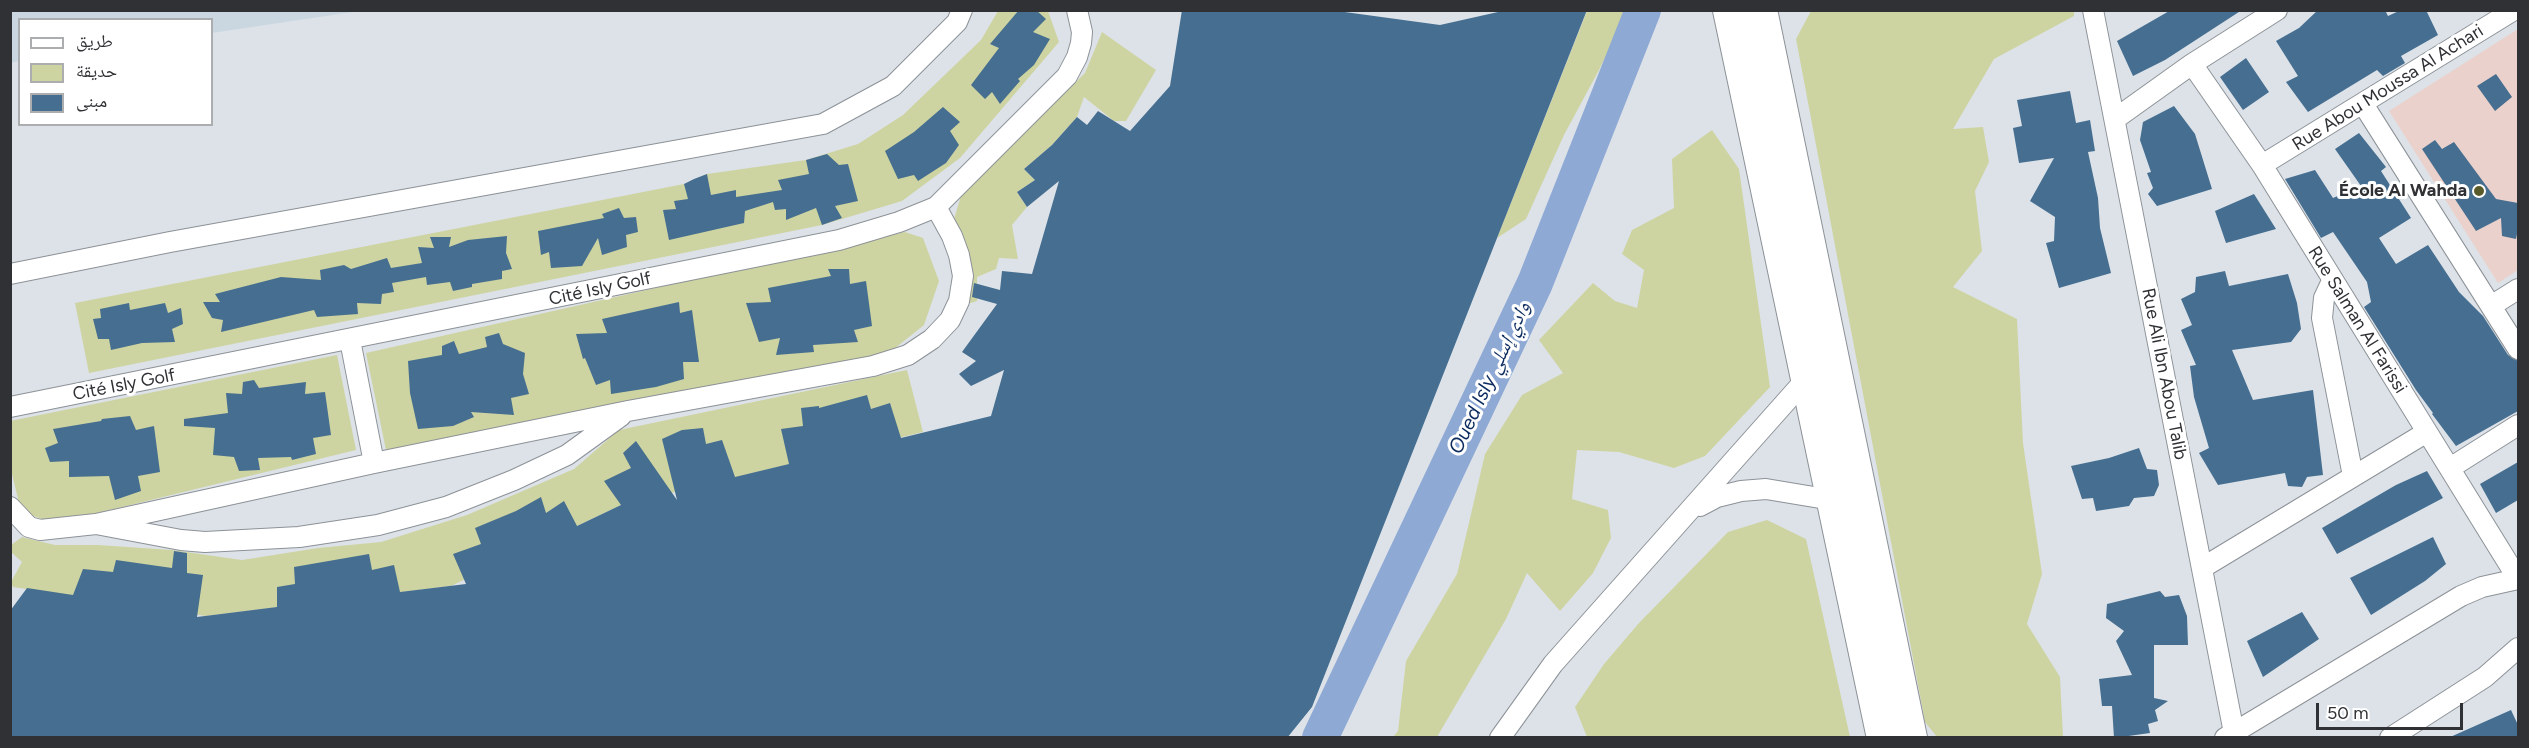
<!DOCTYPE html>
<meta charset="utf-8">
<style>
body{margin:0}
#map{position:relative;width:2529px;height:748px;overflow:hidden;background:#dce2e8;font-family:Figtree,"Noto Naskh Arabic",sans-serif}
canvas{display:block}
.frame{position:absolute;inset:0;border:12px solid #2f3134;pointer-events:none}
.legend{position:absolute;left:18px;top:18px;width:195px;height:108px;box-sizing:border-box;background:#fff;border:2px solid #acadae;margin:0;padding:8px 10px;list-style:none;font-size:18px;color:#2f3134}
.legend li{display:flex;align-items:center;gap:12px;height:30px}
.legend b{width:30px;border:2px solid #acadae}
.scale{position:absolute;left:2316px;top:703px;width:147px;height:27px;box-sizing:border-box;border:3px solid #2f3134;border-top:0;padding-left:8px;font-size:18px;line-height:21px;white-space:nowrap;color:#2f3134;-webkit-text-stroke:4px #fff;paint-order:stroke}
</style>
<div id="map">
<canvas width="2529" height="748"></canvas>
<div class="frame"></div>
<ul class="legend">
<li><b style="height:8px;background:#fff"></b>طريق</li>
<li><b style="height:16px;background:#ced4a1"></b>حديقة</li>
<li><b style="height:16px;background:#456e90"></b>مبنى</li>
</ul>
<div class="scale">50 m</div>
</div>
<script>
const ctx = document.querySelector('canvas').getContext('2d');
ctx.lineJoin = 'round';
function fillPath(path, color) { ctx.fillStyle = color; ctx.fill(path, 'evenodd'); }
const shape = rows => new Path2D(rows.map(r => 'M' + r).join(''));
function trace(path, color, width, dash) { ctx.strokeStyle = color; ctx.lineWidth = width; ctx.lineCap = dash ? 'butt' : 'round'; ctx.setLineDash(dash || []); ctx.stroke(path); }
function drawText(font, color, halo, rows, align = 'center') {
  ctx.font = font + ' Figtree,"Noto Naskh Arabic",sans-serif'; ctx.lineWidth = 6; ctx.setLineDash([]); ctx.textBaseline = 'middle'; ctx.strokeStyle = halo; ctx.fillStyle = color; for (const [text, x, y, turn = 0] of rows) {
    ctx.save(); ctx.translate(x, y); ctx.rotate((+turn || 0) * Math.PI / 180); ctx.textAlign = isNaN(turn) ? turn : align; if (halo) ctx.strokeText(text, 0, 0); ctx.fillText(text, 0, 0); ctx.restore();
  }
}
const built = shape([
 [11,10,359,10,359,11,212,33,212,20,20,20,19,61,11,63]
]);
const education = shape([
 [2518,29,2518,270,2498,283,2389,111]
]);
const green = shape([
 [998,11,1048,11,1059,42,960,158,902,201,822,225,89,373,75,303,684,184,707,174,806,160,858,144,903,115,981,40],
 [1587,11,1628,11,1599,70,1564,135,1526,219,1497,238],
 [1811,11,2074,11,2074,16,1994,59,1953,129,1983,127,1989,162,1975,191,1982,251,1953,287,2017,319,2023,443,2042,574,2027,624,2060,677,2063,737,1937,737,1925,722,1796,39],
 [1102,32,1156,70,1126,121,1114,121,1084,97,1077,117,1052,145,1024,169,1035,180,1017,192,1027,207,1012,225,1018,259,999,258,996,269,977,277,977,301,964,305,969,254,954,219,961,196,1085,73],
 [1712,130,1739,169,1770,387,1705,456,1674,468,1619,452,1577,450,1572,499,1608,510,1611,538,1593,573,1560,611,1527,573,1506,619,1437,737,1393,737,1398,731,1406,661,1457,574,1485,454,1522,395,1563,373,1539,340,1593,283,1615,301,1637,308,1644,270,1622,254,1632,230,1674,208,1672,159],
 [905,232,923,238,939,281,924,325,889,353,386,450,366,353],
 [337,355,356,450,81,517,49,522,21,511,11,470,10,421],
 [907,370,923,432,621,505,451,586,206,616,13,587,11,582,22,562,11,552,11,545,22,537,55,545,98,545,172,550,242,560,318,548,381,542,467,515,574,469,619,430],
 [1767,520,1806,539,1850,737,1587,737,1575,707,1604,664,1639,623,1728,532]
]);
const river = shape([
 [1320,738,1535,283,1643,10]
]);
const building = shape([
 [1019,10,1036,10,1046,19,1033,32,1050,39,1034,65,1018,79,1020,81,1000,104,992,92,985,99,971,85,999,48,990,44],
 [1182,10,1330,10,1440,25,1507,10,1587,10,1312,707,1287,738,10,738,10,611,27,588,73,595,83,569,113,572,116,560,172,568,174,551,187,553,187,573,203,575,197,617,277,607,277,587,295,584,294,567,369,554,372,570,394,565,400,592,466,584,453,554,481,544,475,528,516,511,541,497,546,513,564,501,577,526,621,505,604,481,631,468,623,453,636,441,677,500,662,439,682,430,703,428,706,444,722,440,735,477,789,464,781,429,803,426,801,408,819,406,819,408,867,395,871,409,890,403,901,438,991,416,1004,370,971,386,959,374,976,361,962,352,997,304,972,297,974,283,1000,290,1002,271,1032,274,1059,181,1027,207,1017,192,1035,180,1024,169,1052,145,1077,117,1087,125,1098,111,1130,131,1170,86],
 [2171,10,2242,10,2165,60,2133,76,2117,41],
 [2318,10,2385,10,2388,16,2401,10,2426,10,2438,35,2401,56,2405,63,2383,76,2377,70,2308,112,2286,82,2298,76,2276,41,2299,28],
 [2246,58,2269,92,2243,110,2220,77],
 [2496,74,2512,97,2495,111,2477,86],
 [2070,91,2076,123,2090,120,2095,151,2088,152,2098,198,2100,228,2111,273,2059,288,2046,243,2054,241,2055,217,2030,201,2054,158,2019,163,2013,128,2022,126,2017,100],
 [2174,106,2195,134,2212,189,2157,206,2148,194,2153,188,2147,173,2151,172,2140,140,2143,122],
 [943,107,960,122,950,131,959,145,946,163,918,181,914,175,898,179,885,151,914,132],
 [2359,133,2386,167,2381,171,2411,218,2379,238,2396,264,2428,245,2459,292,2483,316,2508,355,2518,361,2518,411,2456,446,2432,414,2433,413,2416,390,2364,307,2371,302,2367,282,2333,232,2321,238,2285,179,2315,170,2333,198,2361,186,2335,149],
 [2435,140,2442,149,2454,142,2496,199,2518,203,2518,229,2516,239,2502,236,2501,218,2476,231,2422,149],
 [827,154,839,165,848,164,858,201,835,206,842,218,822,225,816,208,786,220,786,209,775,210,773,202,745,211,744,223,669,240,663,210,676,209,674,201,688,199,684,184,694,179,707,174,711,195,736,190,736,197,782,190,778,180,809,174,806,160],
 [2254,194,2276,229,2226,243,2215,211],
 [619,208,624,218,636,217,638,232,626,235,627,247,602,255,598,238,582,266,551,268,549,252,541,255,538,231,604,218,602,214],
 [507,236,506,253,512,269,502,271,502,279,472,284,472,287,453,291,450,282,427,285,426,277,392,283,394,292,382,294,381,304,357,303,358,314,317,317,314,310,221,332,223,320,212,318,203,302,220,302,215,294,281,277,321,280,320,270,344,265,351,269,387,258,391,268,422,263,418,247,434,248,430,237,451,237,449,247,468,240],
 [828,269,849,269,850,284,866,281,872,326,854,330,858,342,813,345,814,352,776,355,780,338,759,342,746,303,771,302,768,288,831,276],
 [2225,271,2229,286,2288,274,2297,303,2301,329,2291,342,2232,350,2253,400,2313,390,2323,475,2307,477,2302,487,2288,486,2285,473,2218,485,2199,453,2209,448,2194,397,2190,366,2196,365,2181,330,2192,325,2181,299,2195,292,2196,277],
 [679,302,680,313,692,310,699,362,683,362,684,379,656,387,611,394,610,380,596,385,585,358,583,359,576,334,607,333,602,319],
 [129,303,130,310,165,303,168,313,181,308,183,324,172,329,175,342,142,343,111,350,109,339,98,339,93,319,101,318,100,309],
 [499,333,503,344,525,353,523,374,529,394,511,398,514,415,471,412,474,417,453,426,418,429,410,393,408,361,442,355,442,346,454,341,459,354,487,347,485,337],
 [254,380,259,388,306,382,305,394,325,392,331,435,313,438,316,454,292,460,291,457,258,458,260,470,239,471,234,457,213,455,215,428,184,426,184,419,228,413,226,393,242,394,243,382],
 [130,416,136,430,154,426,160,472,138,476,141,491,115,500,109,476,69,477,69,461,50,462,45,448,58,443,53,429,101,421,102,419],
 [2139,448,2147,469,2157,470,2159,485,2154,496,2134,498,2129,506,2096,511,2093,498,2082,499,2071,466,2109,458],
 [2518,462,2518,500,2496,513,2480,484],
 [2427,471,2443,498,2337,554,2322,528,2396,485],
 [2433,537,2446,564,2425,581,2371,615,2350,578],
 [2160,591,2165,597,2179,595,2187,616,2188,645,2154,645,2154,698,2168,701,2155,710,2158,721,2148,724,2150,733,2114,738,2112,706,2102,706,2099,679,2132,675,2116,641,2124,631,2106,618,2107,604],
 [2302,612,2319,639,2263,677,2247,641],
 [2511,710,2518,725,2518,738,2448,738]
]);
const street = shape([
 [2093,10,2235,738],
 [2192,64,2262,165,2518,579],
 [2363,104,2518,349],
 [2115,119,2192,64,2277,10],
 [2262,165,2514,10],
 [10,274,170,242,823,124,893,86,957,22,962,10],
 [2332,281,2324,298,2322,318,2353,476],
 [2491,306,2518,289],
 [350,340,374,463],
 [10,407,839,240,899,222,936,207,1067,76,1077,57,1081,43,1082,32,1077,10],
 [2450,468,2518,425],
 [1700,506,1717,497,1741,491,1766,489,1832,500],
 [10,507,29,527,40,530,96,524,181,540,205,542,299,537,378,525,446,507,514,480,567,455,621,416],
 [96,524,374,463,628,411,873,366,908,355,932,339,950,320,959,301,963,276,959,255,952,236,936,207],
 [2202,568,2427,432],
 [1500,738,1553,664,1807,378],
 [2225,738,2461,596,2482,587,2518,579],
 [2390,738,2485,677,2518,648]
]);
const primary = shape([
 [1729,10,1883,738],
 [1761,10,1911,738]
]);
const markers = [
 [2479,191,6,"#585b29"]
];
const streetNames = [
 ["Rue Abou Moussa Al Achari",2388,88,-32],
 ["Cité Isly Golf",600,289,-12],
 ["Rue Salman Al Farissi",2357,320,58],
 ["Rue Ali Ibn Abou Talib",2164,374,79],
 ["Cité Isly Golf",124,385,-11]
];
const poiNames = [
 ["École Al Wahda",2467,191]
];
const waterNames = [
 ["Oued Isly وادي إسلي",1490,378,-65]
];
fillPath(built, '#cad7e1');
fillPath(education, '#ebd1cc');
fillPath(green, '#ced4a1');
trace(river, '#8fa9d5', 36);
fillPath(building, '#456e90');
trace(street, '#8c9297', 22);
trace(primary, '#8c9297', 34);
trace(street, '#fff', 20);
trace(primary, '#fff', 32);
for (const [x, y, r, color] of markers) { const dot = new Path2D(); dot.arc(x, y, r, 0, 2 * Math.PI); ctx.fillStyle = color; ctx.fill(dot); trace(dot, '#fff', 2); }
drawText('18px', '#2f3134', '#fff', streetNames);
drawText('bold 18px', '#2f3134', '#fff', poiNames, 'right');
drawText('italic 20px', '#0c2b5f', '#fff', waterNames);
</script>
